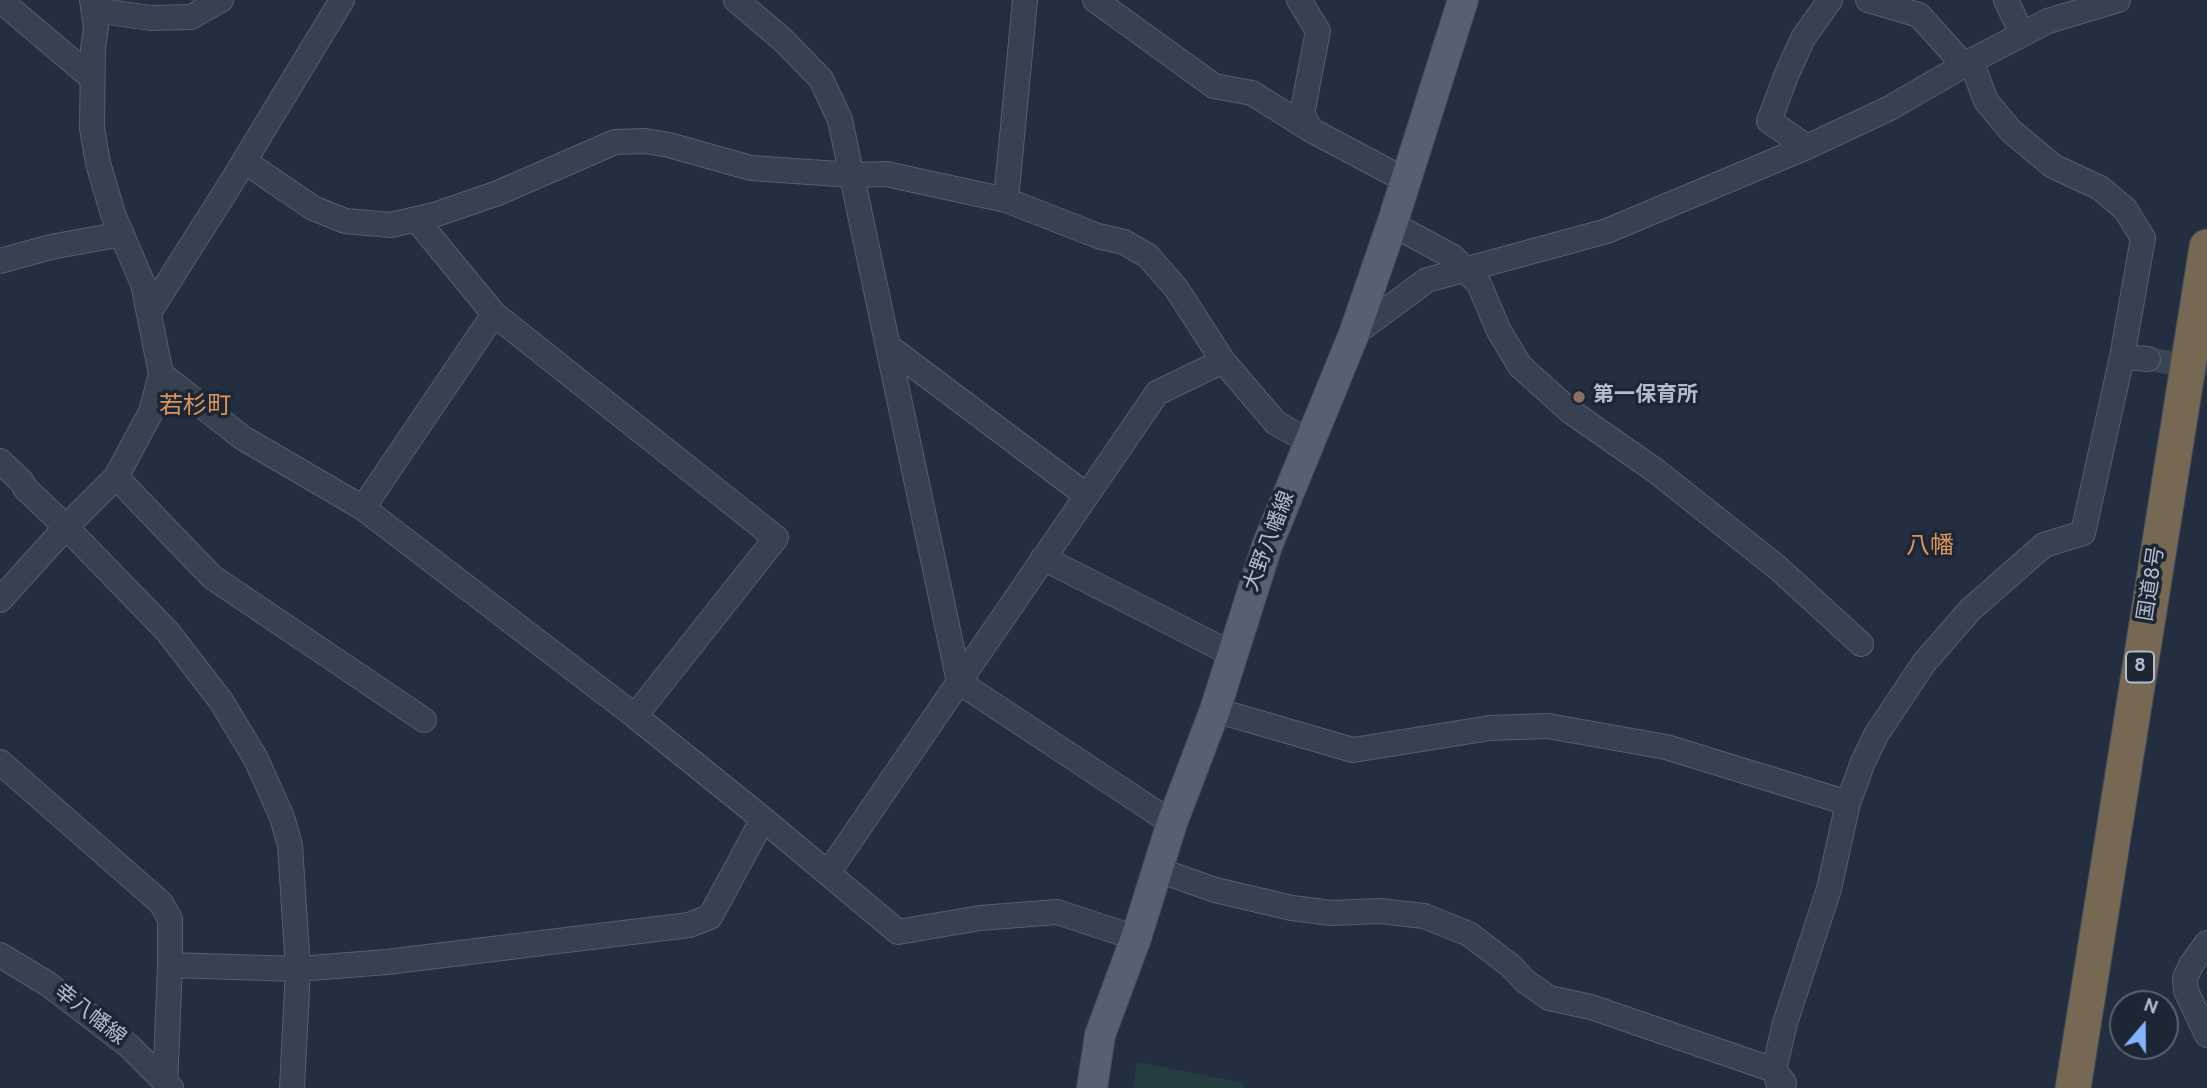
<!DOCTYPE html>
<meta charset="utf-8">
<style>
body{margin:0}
#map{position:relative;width:2207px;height:1088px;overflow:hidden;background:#232f40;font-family:Overpass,sans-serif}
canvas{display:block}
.north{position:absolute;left:2109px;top:990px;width:70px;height:70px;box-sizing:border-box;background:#1c2634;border:2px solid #586270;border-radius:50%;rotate:20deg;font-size:19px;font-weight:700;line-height:28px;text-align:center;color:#b3bcca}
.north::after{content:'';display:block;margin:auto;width:24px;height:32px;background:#84b3fe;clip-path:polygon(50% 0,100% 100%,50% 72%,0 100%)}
</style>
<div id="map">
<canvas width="2207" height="1088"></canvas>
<div class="north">N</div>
</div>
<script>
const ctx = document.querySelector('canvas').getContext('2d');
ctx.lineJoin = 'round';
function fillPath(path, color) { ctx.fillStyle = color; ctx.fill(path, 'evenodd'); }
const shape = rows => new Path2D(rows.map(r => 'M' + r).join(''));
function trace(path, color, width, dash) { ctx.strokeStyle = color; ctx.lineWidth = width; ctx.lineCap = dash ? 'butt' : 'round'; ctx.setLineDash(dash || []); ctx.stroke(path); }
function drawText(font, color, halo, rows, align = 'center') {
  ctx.font = font + ' Overpass,"Noto Sans JP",sans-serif'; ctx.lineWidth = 7; ctx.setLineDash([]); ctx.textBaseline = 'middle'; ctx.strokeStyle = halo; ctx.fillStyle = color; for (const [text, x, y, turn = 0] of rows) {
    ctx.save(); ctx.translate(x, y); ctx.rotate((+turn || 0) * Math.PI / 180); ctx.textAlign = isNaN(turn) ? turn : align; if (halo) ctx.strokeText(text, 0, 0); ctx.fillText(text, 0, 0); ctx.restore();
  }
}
const green = shape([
 [1137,1062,1240,1082,1245,1088,1133,1088]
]);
const minorTunnel = shape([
 [2148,359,2207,369]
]);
const minor = shape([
 [0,0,92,78],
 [736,0,783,40,821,79,840,120,959,682,1172,823],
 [1095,0,1214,86,1252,93,1311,130],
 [1299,0,1318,31,1302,114,1311,130,1405,180],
 [1868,0,1919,15,1964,65],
 [2006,0,2022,34],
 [94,10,151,18,191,17,221,0],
 [1807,147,1769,121,1786,76,1803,38,1830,0],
 [244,161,313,208,345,221,391,225,434,215,498,193,615,142,645,141,669,145,751,168,853,175,886,174,1006,200,1098,236,1124,242,1148,256,1176,288,1223,361,1276,423,1310,442],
 [1006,200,1025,0],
 [416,219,494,314,776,538,635,716],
 [1392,224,1453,257,1479,284,1499,331,1520,366,1570,411,1656,471,1778,568,1861,644],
 [0,261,51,247,122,234],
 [150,311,231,183,342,0],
 [1354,334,1427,280,1607,231,1807,147,1890,108,1971,61,2048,21,2118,0],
 [889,347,1086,495],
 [2122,357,2148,359],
 [161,374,243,438,363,508,635,716,763,819,898,932,980,918,1057,912,1136,938],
 [0,461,22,482,25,488,66,527,167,631,221,701,256,759,282,817,290,845,298,969,292,1088],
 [116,477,212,577,424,720],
 [363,508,494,314],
 [1043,558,1232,654],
 [0,600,66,527,116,477,151,412,161,374,143,284,113,214,98,163,92,128,93,49,96,27,92,0],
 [1215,710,1353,750,1490,728,1548,726,1666,747,1848,803],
 [0,762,161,903,170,919,170,965,165,1088],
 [1156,869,1215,890,1292,908,1331,913,1380,911,1424,916,1469,934,1511,966,1525,981,1549,998,1591,1007,1774,1070,1784,1083],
 [828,873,1157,393,1223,361],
 [2207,943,2191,965,2185,978,2186,991,2207,1035],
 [0,955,48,984,129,1046,171,1088],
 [170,965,298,969,387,962,689,925,710,917,763,819],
 [1780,1088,1774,1070,1785,1023,1829,889,1848,803,1863,762,1876,735,1924,663,1970,610,2044,545,2083,533,2122,357,2143,238,2125,209,2100,188,2053,166,2011,131,1986,101,1971,61]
]);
const major = shape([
 [1092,1088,1100,1035,1136,938,1172,823,1215,710,1267,546,1354,334,1392,224,1463,0]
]);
const highway = shape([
 [2073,1088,2207,247]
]);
const markers = [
 [1579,397,7,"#8d6e63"]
];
const shields = [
 [2140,667,28]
];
const shieldNames = [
 ["8",2140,667]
];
const poiNames = [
 ["第一保育所",1593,397]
];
const streetNames = [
 ["大野八幡線",1271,542,-69],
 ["国道8号",2153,584,-81],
 ["幸八幡線",89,1016,38]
];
const quarterNames = [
 ["若杉町",195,408],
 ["八幡",1930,548]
];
fillPath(green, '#253d41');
trace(minorTunnel, '#394455', 24, [24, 12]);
trace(minor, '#555f6d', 26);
trace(major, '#404a58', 32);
trace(highway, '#424c5a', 37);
trace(minor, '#37414f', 24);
trace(major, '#556070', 30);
trace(highway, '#766853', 35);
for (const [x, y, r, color] of markers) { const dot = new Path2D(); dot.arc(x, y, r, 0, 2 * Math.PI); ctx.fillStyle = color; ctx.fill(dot); trace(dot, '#1c2634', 2.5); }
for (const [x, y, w] of shields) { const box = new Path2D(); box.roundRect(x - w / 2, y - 15.5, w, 31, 5); ctx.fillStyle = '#1c2634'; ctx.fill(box); trace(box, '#b3bcca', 2); }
drawText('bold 19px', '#b3bcca', null, shieldNames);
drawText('bold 21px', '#b3bcca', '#1c2634', poiNames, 'left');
drawText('21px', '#b3bcca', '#1c2634', streetNames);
drawText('24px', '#dc945d', '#1c2634', quarterNames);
</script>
